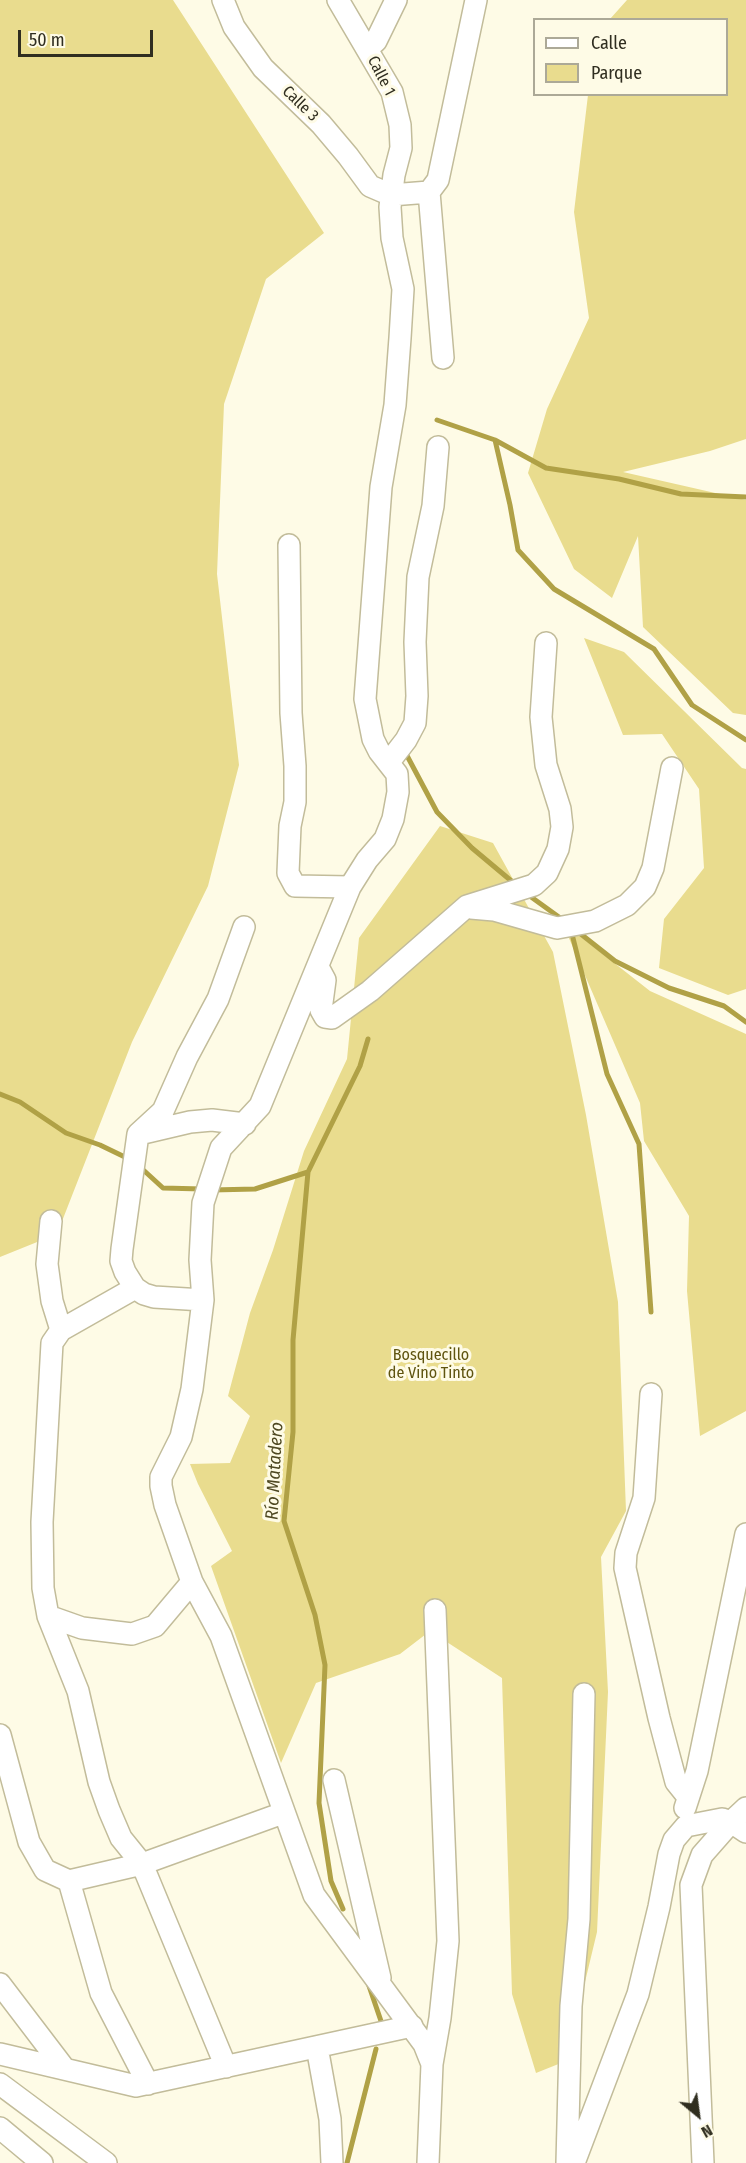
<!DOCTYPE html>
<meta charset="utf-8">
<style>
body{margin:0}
#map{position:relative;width:746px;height:2163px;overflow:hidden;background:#fefbe6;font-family:"Fira Sans Condensed",sans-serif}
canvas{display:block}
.legend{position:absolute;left:533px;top:18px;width:195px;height:78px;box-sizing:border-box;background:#fefbe6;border:2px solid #aca997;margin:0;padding:8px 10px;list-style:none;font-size:18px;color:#302e20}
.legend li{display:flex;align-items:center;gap:12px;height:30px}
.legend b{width:30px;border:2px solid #aca997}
.north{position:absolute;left:668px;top:2085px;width:60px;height:60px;-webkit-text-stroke:4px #fefbe6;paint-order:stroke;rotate:151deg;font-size:16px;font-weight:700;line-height:24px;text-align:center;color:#302e20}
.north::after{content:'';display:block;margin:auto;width:21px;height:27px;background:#302e20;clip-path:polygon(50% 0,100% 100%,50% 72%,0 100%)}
.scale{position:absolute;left:18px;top:30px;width:135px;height:27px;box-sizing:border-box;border:3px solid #302e20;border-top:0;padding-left:8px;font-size:18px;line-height:21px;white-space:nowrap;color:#302e20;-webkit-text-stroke:4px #fefbe6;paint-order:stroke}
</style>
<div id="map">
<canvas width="746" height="2163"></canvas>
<ul class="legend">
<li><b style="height:8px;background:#fff"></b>Calle</li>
<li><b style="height:16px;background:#e9dc8e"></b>Parque</li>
</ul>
<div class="north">N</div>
<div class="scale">50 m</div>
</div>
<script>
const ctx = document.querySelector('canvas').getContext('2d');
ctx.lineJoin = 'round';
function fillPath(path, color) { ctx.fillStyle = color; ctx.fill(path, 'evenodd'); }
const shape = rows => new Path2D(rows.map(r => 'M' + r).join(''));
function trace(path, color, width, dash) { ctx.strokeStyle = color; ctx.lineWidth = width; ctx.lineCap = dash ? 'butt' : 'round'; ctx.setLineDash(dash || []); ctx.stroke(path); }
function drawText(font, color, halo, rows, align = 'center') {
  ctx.font = font + ' "Fira Sans Condensed",sans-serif'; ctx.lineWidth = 6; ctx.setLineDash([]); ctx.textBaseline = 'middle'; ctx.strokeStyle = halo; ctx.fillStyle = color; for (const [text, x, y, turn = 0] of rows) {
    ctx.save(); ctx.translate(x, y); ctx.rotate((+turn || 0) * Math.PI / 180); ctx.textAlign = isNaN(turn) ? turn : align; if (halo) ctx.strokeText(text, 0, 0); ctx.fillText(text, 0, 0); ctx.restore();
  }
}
const green = shape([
 [0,0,173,0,324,233,266,279,224,404,217,574,239,765,208,886,132,1042,57,1234,0,1257],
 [627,0,746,0,746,439,710,451,623,472,746,500,746,715,733,713,643,627,638,536,612,598,574,569,528,473,547,409,589,318,574,212,588,95,726,94,726,20,610,19],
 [584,638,624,652,742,768,746,769,746,989,728,995,659,968,664,919,704,868,699,789,662,734,623,735],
 [440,826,493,843,553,952,586,1115,618,1302,626,1511,601,1557,608,1692,597,1932,566,2061,536,2073,512,1994,502,1678,430,1631,400,1654,316,1683,281,1763,211,1566,232,1551,198,1484,190,1464,230,1463,250,1416,228,1396,250,1313,273,1250,304,1151,347,1059,359,938],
 [562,922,650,991,746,1034,746,1411,700,1436,687,1291,689,1216,644,1141,640,1103]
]);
const stream = shape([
 [437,420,495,440,546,468,619,479,681,494,746,497],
 [495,440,510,505,518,550,554,589,654,649,692,705,746,740],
 [404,750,437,812,472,848,515,884],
 [527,894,563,920],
 [571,930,607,1074,639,1144,651,1312],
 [577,931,615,961,669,988,724,1006,746,1022],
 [0,1094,20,1102,66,1133,100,1145,129,1159],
 [139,1166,163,1188,202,1189],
 [212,1190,255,1189,308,1172],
 [343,1909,331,1881,319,1803,325,1665,315,1615,284,1521,293,1432,293,1340,308,1172,360,1066,368,1039],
 [368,1983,382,2024],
 [347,2163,376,2049]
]);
const minor = shape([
 [223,0,234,27,263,68,321,124,348,156,370,186,391,195,429,192,438,180,476,0],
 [338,0,392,92,400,125,401,148,394,175,390,207,392,238,403,289,400,338,395,405,381,487,365,699,373,739,379,751,397,774,398,792,393,819,385,839,367,860,350,887,260,1106,221,1148,203,1203,200,1260,203,1300,192,1389,181,1437,161,1477,161,1486,165,1505,192,1582,221,1636,314,1895,424,2044,432,2064,428,2163],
 [367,49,376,41,396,0],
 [429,192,443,358],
 [289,545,291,713,295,766,295,802,290,826,288,873,295,886,350,887],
 [389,762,406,740,415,723,417,696,415,642,418,577,433,506,438,447],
 [471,908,494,910,557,928,595,921,627,905,645,887,653,868,672,768],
 [318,967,325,980,321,1010,325,1017,332,1018,370,991,467,906,534,885,547,873,558,849,562,827,560,809,546,765,541,717,546,643],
 [139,1134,190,1122,212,1120,245,1124],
 [51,1221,47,1264,52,1301,61,1330],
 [135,1288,61,1330,52,1343,42,1522,43,1588,48,1616,78,1691,99,1782,109,1810,121,1838,142,1864,226,2067],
 [203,1300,154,1297,144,1294,135,1288,125,1272,121,1261,122,1249,138,1134,163,1111,187,1057,218,999,244,927],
 [651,1394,644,1498,626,1553,625,1568,659,1718,676,1782,688,1797],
 [48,1616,82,1628,132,1634,155,1626,192,1582],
 [0,1735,29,1842,45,1870,69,1881,101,1993,148,2084],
 [334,1780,380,1978],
 [685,1808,697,1771,746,1534],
 [69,1881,142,1864,283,1813],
 [0,1984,64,2068],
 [317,2047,330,2119,332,2163],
 [0,2054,136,2086,412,2026],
 [432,2064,440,2018,448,1941,435,1610],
 [0,2084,106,2163],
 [0,2128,42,2163],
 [567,2163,571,2006,579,1919,584,1694],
 [574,2163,638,1994,659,1907,669,1854,674,1840,686,1826,722,1819,731,1822,746,1832],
 [703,2163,691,1885,702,1855,731,1822,746,1808]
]);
const streetNames = [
 ["Calle 1",381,76,63],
 ["Calle 3",300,104,44]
];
const parkNames = [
 ["Bosquecillo",431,1356],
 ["de Vino Tinto",431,1374]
];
const waterNames = [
 ["Río Matadero",275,1471,-87]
];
fillPath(green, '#e9dc8e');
trace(stream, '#b0a146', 5);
trace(minor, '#c2bc9a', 24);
trace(minor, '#fff', 21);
drawText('16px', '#302e20', '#fefbe6', streetNames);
drawText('16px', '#5f540f', '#fefbe6', parkNames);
drawText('italic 18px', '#4e4821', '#fefbe6', waterNames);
</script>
